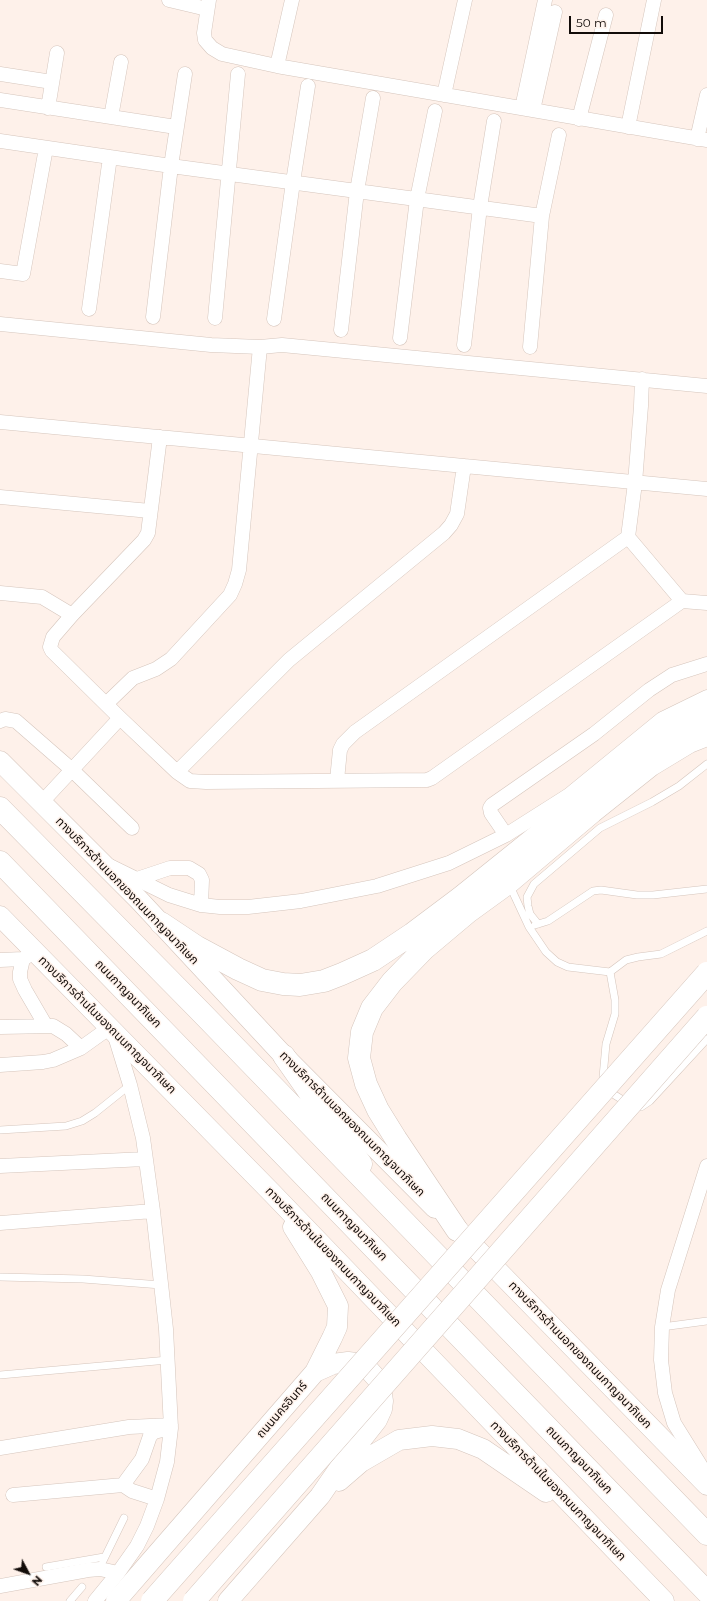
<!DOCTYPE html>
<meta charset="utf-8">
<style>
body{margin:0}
#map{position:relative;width:707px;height:1601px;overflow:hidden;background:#fef1ea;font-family:Montserrat,sans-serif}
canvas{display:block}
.north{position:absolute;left:8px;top:1553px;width:40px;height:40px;-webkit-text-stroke:3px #fef1ea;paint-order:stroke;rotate:131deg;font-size:11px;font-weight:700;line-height:16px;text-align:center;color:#120c09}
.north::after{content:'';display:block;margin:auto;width:14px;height:18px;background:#120c09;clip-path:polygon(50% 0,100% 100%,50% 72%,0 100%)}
.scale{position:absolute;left:569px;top:16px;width:94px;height:18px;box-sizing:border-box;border:2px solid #120c09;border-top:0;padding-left:5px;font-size:12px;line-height:14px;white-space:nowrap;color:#120c09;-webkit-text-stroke:3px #fef1ea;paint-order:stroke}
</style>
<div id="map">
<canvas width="707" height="1601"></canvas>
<div class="north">N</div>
<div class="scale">50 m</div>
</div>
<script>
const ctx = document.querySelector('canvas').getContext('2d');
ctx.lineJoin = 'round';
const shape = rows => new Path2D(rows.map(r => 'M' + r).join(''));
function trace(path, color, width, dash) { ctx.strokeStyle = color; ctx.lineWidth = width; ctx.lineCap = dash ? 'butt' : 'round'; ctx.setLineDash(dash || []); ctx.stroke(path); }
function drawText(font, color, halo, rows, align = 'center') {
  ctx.font = font + ' Montserrat,"Noto Sans Thai",sans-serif'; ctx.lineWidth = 3; ctx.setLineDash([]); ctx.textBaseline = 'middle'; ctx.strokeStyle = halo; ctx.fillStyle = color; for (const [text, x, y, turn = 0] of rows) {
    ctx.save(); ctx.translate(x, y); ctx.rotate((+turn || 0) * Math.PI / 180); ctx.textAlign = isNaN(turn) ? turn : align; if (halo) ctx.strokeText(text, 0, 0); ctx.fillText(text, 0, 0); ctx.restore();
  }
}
const lane = shape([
 [509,884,529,927,546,952,557,962,568,967,610,972,626,960,638,957,661,954,707,931],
 [538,924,530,914,528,906,527,897,534,884,600,828,652,802,679,786,707,764],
 [535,925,548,921,593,891,601,890,637,895,653,895,707,889],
 [610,972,615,1000,615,1014,606,1044,603,1077,613,1094,634,1107,641,1107,650,1101,707,1039],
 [0,1130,66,1126,82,1121,95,1113,130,1085],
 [0,1277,83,1279,161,1285],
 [662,1327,707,1321],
 [0,1375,168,1360],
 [103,1561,124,1518],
 [46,1567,104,1557],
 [70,1601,82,1587]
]);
const street = shape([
 [169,0,207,9],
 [209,0,204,33,205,40,212,48,222,54,277,66,707,140],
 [277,66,292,0],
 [0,74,52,82],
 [185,74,171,166,542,216],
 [444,95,465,0],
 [0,100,176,127],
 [48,108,57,53],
 [522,108,545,0],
 [533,110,555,12],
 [111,117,121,62],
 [579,119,606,15],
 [628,127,654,0],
 [697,139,707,95],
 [0,141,171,166,153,317],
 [0,271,23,274,46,148],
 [89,309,110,157],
 [215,318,238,74],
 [274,319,293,182,308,86],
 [0,324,211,345,260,347,282,345,707,386],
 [341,330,357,191,373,98],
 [400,338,417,199,435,111],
 [464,345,480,207,494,121],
 [530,347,542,216,559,135],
 [642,379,641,406,635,483,628,537,682,601],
 [0,422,707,489],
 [160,437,148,533,144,540,72,615,53,637,50,647,52,651,120,718,177,772,190,781,206,782,427,780,432,778,682,601,707,603],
 [0,497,150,511],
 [0,593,42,597,72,615],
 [106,704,133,678,156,669,171,659,230,595,235,584,239,570,260,347],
 [0,721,5,719,16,721,71,769,132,828],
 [177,772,289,660,444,533,451,525,457,514,464,466],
 [337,780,340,750,343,744,355,732,628,537],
 [42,802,120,718],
 [506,835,491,813,490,808,492,805,594,734,649,690,672,675,707,664],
 [110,866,169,895,201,905,220,907,248,907,301,901,377,886,449,863,506,835,569,795,662,719,707,697],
 [137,879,170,868,189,868,199,874,202,880,201,905],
 [34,952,23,959,20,972,20,979,25,990,46,1026],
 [0,960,23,959],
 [0,1027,53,1026,66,1034,81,1048],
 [0,1065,43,1062,53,1060,81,1048,109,1028],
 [0,1166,145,1159],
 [0,1223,153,1211],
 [0,1448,129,1427,171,1425],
 [707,1476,674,1423,665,1393,661,1360,662,1327,668,1290,707,1166],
 [123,1485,142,1459,150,1436,154,1432,167,1429],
 [13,1495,123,1485,132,1491,157,1499],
 [0,1586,88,1570,100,1569,118,1573],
 [95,1601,118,1573,137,1546,147,1526,157,1499,167,1462,171,1428,166,1329,153,1211,143,1138,130,1085,114,1033]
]);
const secondary = shape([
 [0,761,139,900,284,1056,435,1208],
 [0,916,272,1193,664,1601],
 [458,1230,707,1485],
 [339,1481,361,1462,399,1440,432,1436,458,1439,483,1449,546,1492],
 [116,1601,315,1372,332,1338,337,1327,338,1306,321,1272,293,1227],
 [228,1601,320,1496,340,1467,377,1420,382,1409,383,1401,381,1388,378,1380,369,1370,356,1363,348,1362,333,1364,315,1372]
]);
const primary = shape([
 [161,923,197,947,238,969,262,980,283,984,300,985,324,981,342,974,373,960,412,934,460,898,653,743,689,720,707,713],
 [457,1230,396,1139,378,1110,366,1084,359,1058,362,1032,372,1008,392,982,424,949,468,912,508,883,592,812,651,765,689,742,707,735]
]);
const highway = shape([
 [0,808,199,1010,707,1534],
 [0,862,707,1592],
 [284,1056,314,1099,361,1164]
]);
const primaryBridge = shape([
 [152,1601,707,973],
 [194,1601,707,1017]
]);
const streetNames = [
 ["ทางบริการด้านนอกของถนนกาญจนาภิเษก",127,891,46],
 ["ถนนกาญจนาภิเษก",128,994,46],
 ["ทางบริการด้านในของถนนกาญจนาภิเษก",107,1025,45],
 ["ทางบริการด้านนอกของถนนกาญจนาภิเษก",352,1124,45],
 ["ถนนกาญจนาภิเษก",354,1227,46],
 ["ทางบริการด้านในของถนนกาญจนาภิเษก",333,1257,46],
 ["ทางบริการด้านนอกของถนนกาญจนาภิเษก",580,1355,46],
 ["ถนนนครอินทร์",282,1410,-49],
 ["ถนนกาญจนาภิเษก",579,1460,46],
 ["ทางบริการด้านในของถนนกาญจนาภิเษก",558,1491,46]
];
trace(lane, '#d5c5bc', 8);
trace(street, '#d5c5bc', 15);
trace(secondary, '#d5c5bc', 21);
trace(primary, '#d5c5bc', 23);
trace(highway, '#d5c5bc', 23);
trace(lane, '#fff', 7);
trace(street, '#fff', 14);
trace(secondary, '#fff', 20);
trace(primary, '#fff', 22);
trace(highway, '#fff', 22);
trace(primaryBridge, '#d5c5bc', 23, []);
trace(primaryBridge, '#fff', 22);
drawText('12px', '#120c09', '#fef1ea', streetNames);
</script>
